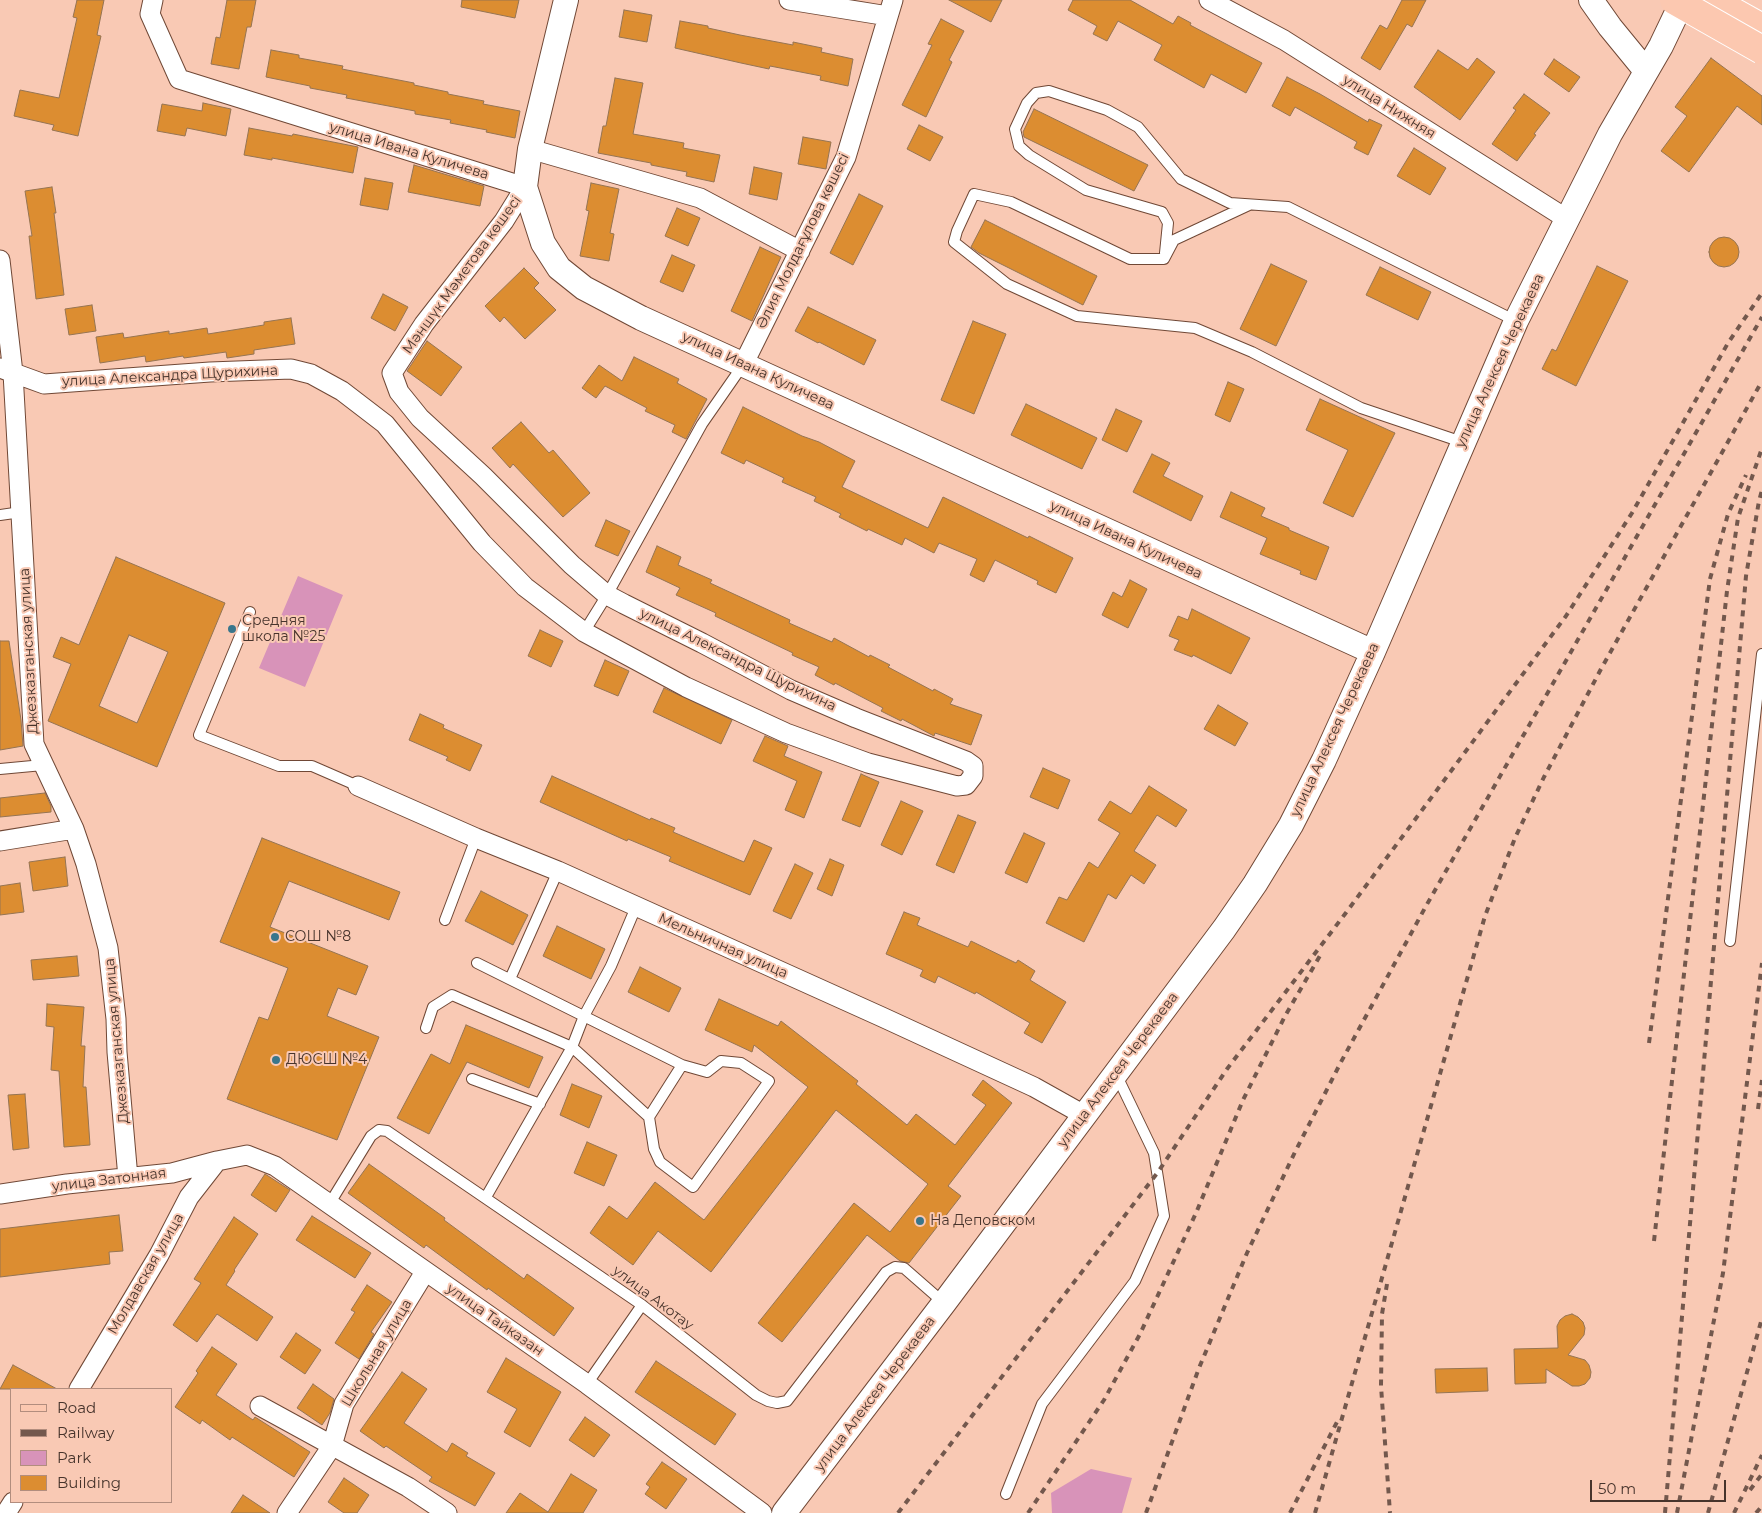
<!DOCTYPE html>
<meta charset="utf-8">
<style>
body{margin:0}
#map{position:relative;width:1762px;height:1513px;overflow:hidden;background:#f9c9b4;font-family:Montserrat,sans-serif}
canvas{display:block}
.legend{position:absolute;left:10px;top:1388px;width:162px;height:115px;box-sizing:border-box;background:#f9c9b4;border:1px solid #b28d7e;margin:0;padding:6px 9px;list-style:none;font-size:15px;color:#47342c}
.legend li{display:flex;align-items:center;gap:10px;height:25px}
.legend b{width:25px;border:1px solid #b28d7e}
.scale{position:absolute;left:1590px;top:1480px;width:136px;height:22px;box-sizing:border-box;border:2px solid #47342c;border-top:0;padding-left:6px;font-size:15px;line-height:18px;white-space:nowrap;color:#47342c;-webkit-text-stroke:4px #f9c9b4;paint-order:stroke}
</style>
<div id="map">
<canvas width="1762" height="1513"></canvas>
<ul class="legend">
<li><b style="height:6px;background:#fcc8b0"></b>Road</li>
<li><b style="height:6px;background:#73584d"></b>Railway</li>
<li><b style="height:14px;background:#d893b9"></b>Park</li>
<li><b style="height:14px;background:#dc8d31"></b>Building</li>
</ul>
<div class="scale">50 m</div>
</div>
<script>
const ctx = document.querySelector('canvas').getContext('2d');
ctx.lineJoin = 'round';
function fillPath(path, color) { ctx.fillStyle = color; ctx.fill(path, 'evenodd'); }
const shape = rows => new Path2D(rows.map(r => 'M' + r).join(''));
function trace(path, color, width, dash) { ctx.strokeStyle = color; ctx.lineWidth = width; ctx.lineCap = dash ? 'butt' : 'round'; ctx.setLineDash(dash || []); ctx.stroke(path); }
function drawText(font, color, halo, rows, align = 'center') {
  ctx.font = font + ' Montserrat,sans-serif'; ctx.lineWidth = 4; ctx.setLineDash([]); ctx.textBaseline = 'middle'; ctx.strokeStyle = halo; ctx.fillStyle = color; for (const [text, x, y, turn = 0] of rows) {
    ctx.save(); ctx.translate(x, y); ctx.rotate((+turn || 0) * Math.PI / 180); ctx.textAlign = isNaN(turn) ? turn : align; if (halo) ctx.strokeText(text, 0, 0); ctx.fillText(text, 0, 0); ctx.restore();
  }
}
const green = shape([
 [298,576,343,595,305,687,259,668],
 [1091,1469,1132,1478,1122,1513,1052,1513,1051,1493]
]);
const building = shape([
 [77,0,104,0,97,35,101,36,78,136,52,130,54,125,14,116,20,90,59,98,77,18,73,17,77,0],
 [227,0,256,0,251,27,247,27,239,69,211,64,216,37,220,38,227,0],
 [462,0,519,0,515,18,461,7,462,0],
 [949,0,1002,0,991,22,949,0],
 [1073,0,1130,0,1173,24,1178,16,1191,23,1190,25,1262,63,1246,93,1211,74,1204,88,1154,60,1162,45,1118,21,1107,41,1093,34,1097,26,1068,10,1073,0],
 [1402,0,1426,0,1412,27,1407,24,1380,70,1361,58,1380,25,1387,29,1402,0],
 [624,10,652,15,647,42,619,37,624,10],
 [941,19,964,31,949,60,952,62,926,117,902,105,932,45,928,44,941,19],
 [680,21,708,26,708,28,740,35,793,45,793,42,822,48,821,52,853,59,848,86,820,80,821,76,770,66,769,69,741,63,675,48,680,21],
 [271,50,299,55,299,58,343,66,342,69,414,83,414,85,448,92,448,94,484,101,483,104,520,111,515,138,486,132,487,130,450,123,451,120,415,114,415,111,346,98,347,95,310,88,310,86,266,77,271,50],
 [1438,50,1468,70,1477,58,1495,72,1460,120,1414,87,1438,50],
 [1711,58,1762,96,1762,125,1737,106,1689,172,1661,151,1687,116,1675,107,1711,58],
 [1554,59,1580,77,1569,92,1544,74,1554,59],
 [1287,77,1320,94,1368,122,1369,119,1382,125,1368,155,1354,148,1357,142,1295,107,1290,116,1272,106,1287,77],
 [615,78,643,83,633,134,684,143,683,148,720,155,714,182,686,176,687,172,651,165,651,163,598,153,603,126,606,126,615,78],
 [1524,94,1550,113,1534,134,1536,135,1517,161,1492,144,1516,110,1513,108,1524,94],
 [203,103,231,109,226,136,187,128,185,136,157,131,162,104,202,111,203,103],
 [1034,109,1148,165,1134,191,1024,137,1023,132,1034,109],
 [919,125,943,137,930,161,907,149,919,125],
 [249,128,292,136,293,134,358,147,353,173,272,158,272,160,244,155,249,128],
 [803,137,831,142,826,169,798,164,803,137],
 [1414,148,1446,168,1430,195,1397,176,1414,148],
 [414,165,484,186,480,206,408,192,414,165],
 [754,167,782,173,777,200,749,194,754,167],
 [365,178,393,183,388,210,360,205,365,178],
 [591,183,619,189,610,233,614,234,609,261,580,256,589,211,586,210,591,183],
 [52,187,56,213,54,213,64,295,36,299,29,236,32,236,25,191,52,187],
 [859,194,883,206,853,265,830,253,859,194],
 [677,208,700,218,688,246,665,236,677,208],
 [985,220,1097,276,1083,305,979,253,971,247,985,220],
 '1709 252a15 15 0 1 1 30 0a15 15 0 1 1-30 0Z',
 [760,247,781,257,752,321,731,311,760,247],
 [672,255,695,265,683,292,660,282,672,255],
 [1271,264,1307,281,1276,346,1240,329,1271,264],
 [1597,266,1628,281,1576,386,1542,369,1552,349,1556,351,1597,266],
 [1380,267,1431,292,1418,320,1366,295,1380,267],
 [524,268,539,283,534,288,556,310,525,339,504,317,500,322,485,306,524,268],
 [383,294,408,307,395,331,371,318,383,294],
 [92,305,96,331,69,335,65,309,92,305],
 [808,307,876,340,864,365,819,342,818,343,795,331,808,307],
 [291,318,295,344,254,350,254,354,227,358,226,352,184,358,183,356,146,362,145,356,100,363,96,337,123,333,124,338,169,331,169,334,207,328,208,334,264,325,264,322,291,318],
 [973,321,1006,334,974,414,941,400,973,321],
 [427,341,462,367,441,396,407,371,427,341],
 [634,357,679,379,677,383,707,399,686,439,672,432,675,425,645,411,647,408,605,386,596,398,582,388,599,365,622,381,634,357],
 [1228,382,1244,389,1230,422,1215,415,1228,382],
 [1320,399,1395,433,1353,517,1323,503,1348,450,1306,430,1320,399],
 [1026,404,1097,438,1082,469,1011,435,1026,404],
 [743,407,802,436,819,442,855,461,842,487,928,528,943,497,1028,538,1029,536,1073,558,1056,593,1037,584,1038,581,995,560,984,582,970,575,977,559,939,543,934,553,905,538,902,545,868,529,867,531,839,517,841,514,814,501,816,497,782,482,784,478,746,460,744,464,721,453,743,407],
 [1116,409,1142,421,1127,452,1102,440,1116,409],
 [521,422,549,453,553,450,590,493,563,517,513,464,510,468,492,448,521,422],
 [1152,454,1170,463,1163,476,1203,496,1191,521,1133,492,1152,454],
 [1231,492,1265,508,1261,516,1289,528,1289,530,1329,547,1316,580,1300,574,1301,571,1260,554,1267,538,1220,517,1231,492],
 [606,520,630,531,618,556,595,546,606,520],
 [657,546,681,557,678,565,712,580,710,583,790,620,789,623,832,642,834,638,869,657,870,655,890,665,888,667,933,691,934,689,953,699,950,704,982,715,971,745,935,733,934,736,902,719,901,721,881,711,883,708,835,683,834,685,815,675,819,667,792,655,793,653,715,616,716,613,676,595,680,588,646,572,657,546],
 [116,557,225,603,157,767,48,721,71,664,53,657,61,637,79,645,116,557],
 [129,635,168,652,137,723,99,706,129,635],
 [1130,580,1147,589,1128,628,1102,615,1113,592,1122,597,1130,580],
 [1192,609,1250,638,1231,674,1193,655,1192,657,1174,650,1179,640,1169,636,1178,616,1188,620,1192,609],
 [540,630,563,641,551,667,528,656,540,630],
 [0,641,9,641,21,720,23,746,0,750,0,641],
 [605,660,629,671,618,696,594,686,605,660],
 [664,688,732,720,721,744,653,712,664,688],
 [1218,705,1248,723,1235,746,1204,729,1218,705],
 [420,714,444,725,443,728,482,745,470,771,446,760,448,757,409,740,420,714],
 [765,736,788,746,784,756,822,772,804,818,785,810,797,781,753,761,765,736],
 [1043,768,1070,780,1058,809,1030,797,1043,768],
 [861,774,879,782,860,827,842,820,861,774],
 [552,776,650,820,651,818,675,828,673,832,744,862,754,840,772,848,750,895,669,861,671,857,628,839,627,841,540,802,552,776],
 [1149,786,1187,810,1176,827,1157,815,1134,851,1156,865,1144,884,1131,875,1116,899,1108,894,1084,942,1046,923,1059,897,1067,900,1089,862,1098,868,1120,833,1098,820,1110,801,1131,814,1149,786],
 [45,793,51,806,51,812,0,817,0,798,45,793],
 [901,801,923,811,902,855,881,845,901,801],
 [958,815,976,822,954,873,936,865,958,815],
 [1024,833,1045,843,1027,883,1005,873,1024,833],
 [262,838,400,892,389,920,289,881,270,927,368,966,356,995,338,988,327,1016,379,1037,337,1140,227,1099,259,1017,268,1020,288,968,220,942,262,838],
 [65,857,68,886,33,891,29,862,65,857],
 [830,859,844,865,832,896,817,889,830,859],
 [795,864,813,873,791,919,773,911,795,864],
 [20,883,24,912,0,915,0,886,20,883],
 [481,891,528,915,513,945,465,921,481,891],
 [904,912,920,918,917,925,968,947,971,941,1016,963,1018,960,1035,971,1030,980,1066,1002,1042,1043,1024,1033,1030,1023,976,992,975,994,938,976,935,983,920,976,923,970,886,954,904,912],
 [557,926,605,949,591,979,543,956,557,926],
 [77,956,79,976,33,980,31,960,77,956],
 [640,967,681,988,669,1012,628,992,640,967],
 [719,999,778,1026,781,1021,858,1081,856,1084,907,1125,916,1114,955,1145,986,1105,972,1095,983,1080,1012,1103,948,1186,961,1196,909,1263,900,1261,867,1235,782,1342,758,1323,854,1203,890,1232,928,1184,836,1110,711,1272,658,1231,633,1265,590,1233,609,1206,627,1219,655,1182,704,1220,808,1087,754,1045,752,1052,705,1030,719,999],
 [47,1004,84,1007,81,1046,85,1046,83,1087,86,1087,90,1145,64,1147,59,1071,51,1070,54,1027,46,1026,47,1004],
 [466,1025,543,1057,529,1088,467,1062,429,1134,397,1118,431,1054,450,1064,466,1025],
 [572,1084,602,1096,589,1128,560,1115,572,1084],
 [25,1094,29,1148,13,1150,8,1095,25,1094],
 [587,1142,617,1155,604,1186,574,1173,587,1142],
 [369,1164,445,1218,444,1220,524,1279,527,1274,574,1308,554,1336,488,1288,487,1290,426,1245,424,1248,348,1193,369,1164],
 [265,1174,290,1190,276,1212,251,1195,265,1174],
 [119,1215,123,1251,109,1252,110,1264,0,1277,0,1229,119,1215],
 [312,1216,371,1253,355,1278,296,1240,312,1216],
 [234,1217,258,1234,234,1270,235,1271,226,1285,273,1317,257,1341,217,1314,197,1342,173,1325,201,1283,194,1279,234,1217],
 [367,1285,392,1302,371,1332,374,1334,359,1359,335,1343,355,1312,351,1310,367,1285],
 [1572,1314,1578,1317,1583,1322,1585,1328,1584,1335,1568,1355,1585,1360,1589,1365,1591,1372,1590,1378,1585,1384,1579,1386,1572,1386,1546,1369,1546,1383,1515,1384,1514,1349,1558,1348,1557,1326,1560,1320,1565,1316,1572,1314],
 [296,1333,321,1350,305,1374,280,1357,296,1333],
 [212,1347,237,1364,216,1395,253,1420,255,1417,310,1452,294,1477,232,1437,230,1440,202,1420,200,1424,175,1407,198,1373,196,1371,212,1347],
 [506,1358,561,1392,530,1447,504,1432,517,1409,487,1392,506,1358],
 [656,1361,736,1414,715,1445,635,1392,656,1361],
 [13,1365,57,1389,0,1389,13,1365],
 [1487,1368,1488,1391,1436,1393,1435,1369,1487,1368],
 [402,1372,427,1389,404,1423,447,1452,452,1443,468,1453,466,1456,495,1473,475,1506,429,1481,432,1477,386,1446,384,1448,360,1431,402,1372],
 [313,1384,334,1399,330,1413,322,1425,297,1408,313,1384],
 [585,1417,610,1435,594,1457,569,1440,585,1417],
 [662,1462,687,1479,666,1509,645,1494,650,1487,646,1484,662,1462],
 [571,1474,597,1490,583,1513,506,1513,520,1493,548,1512,571,1474],
 [344,1478,369,1495,357,1513,344,1513,328,1502,344,1478],
 [243,1495,270,1513,231,1513,243,1495]
]);
const service = shape([
 [1249,205,1174,240,1164,259,1130,259,1011,202,974,194,957,231,954,242,1007,284,1077,316,1195,328,1252,352,1361,408,1462,442],
 [1165,253,1168,223,1162,212,1086,190,1029,155,1019,146,1015,129,1027,103,1036,93,1049,91,1107,110,1138,127,1181,179,1230,203,1288,207,1516,321],
 [0,515,21,512],
 [250,612,199,735,279,766,312,766,358,786],
 [584,632,607,595,702,424,743,365],
 [0,769,43,765],
 [445,920,476,838],
 [1730,941,1762,654],
 [477,963,682,1065,649,1117,654,1149,660,1162,693,1187,769,1081,741,1063,721,1061,707,1072,682,1065],
 [510,979,558,871],
 [426,1028,433,1007,452,995,572,1047,649,1117],
 [472,1079,540,1104],
 [486,1197,572,1047,584,1016,611,966,636,907],
 [330,1203,371,1136,379,1130,387,1131,642,1305,756,1395,768,1401,777,1403,787,1401,886,1272,895,1267,904,1268,944,1303],
 [587,1384,642,1305],
 [1006,1494,1042,1404,1135,1281,1164,1216,1154,1153,1116,1074]
]);
const minor = shape([
 [789,0,888,16],
 [1209,0,1284,40,1567,219],
 [530,149,700,198,800,251],
 [0,260,13,373,34,744,74,829,86,864,108,948,116,1019,117,1052,128,1178],
 [743,365,846,157,893,0],
 [0,368,44,384,210,372,291,369,311,374,342,391,385,424,482,543,525,587,584,632,686,687,786,733,868,763,957,786,966,785,973,776,973,766,966,761,856,718,791,690,702,643,624,604,607,595,572,565,483,476,420,418,399,392,392,373,424,324,504,221,525,187,179,79,150,14,153,0],
 [358,786,476,838,558,871,882,1017,1034,1087,1084,1115],
 [0,841,74,829],
 [0,1194,67,1184,172,1173,217,1161,247,1155,275,1166,587,1384,762,1513],
 [79,1389,159,1255,189,1197,217,1161],
 [260,1406,408,1487,447,1513],
 [6,1513,13,1502],
 [287,1513,332,1446,344,1404,425,1272]
]);
const tertiary = shape([
 [566,0,530,149,525,187,543,243,559,268,584,288,641,318,1373,652],
 [1591,0,1610,27,1646,71],
 [784,1513,944,1303,1224,929,1255,884,1291,825,1324,760,1373,652,1516,321,1610,134,1661,46,1683,0]
]);
const primary = shape([
 [1712,0,1762,28]
]);
const rail = shape([
 [1649,1043,1710,579,1728,514,1746,475],
 [1758,1109,1762,1080],
 [1654,1241,1727,591,1738,518,1762,448],
 [1387,1284,1382,1314,1381,1386,1390,1513],
 [1750,1490,1762,1474],
 [898,1513,1158,1172,1227,1069,1345,914,1566,616,1632,513,1728,343,1762,293],
 [1028,1513,1104,1400,1140,1334,1196,1213,1243,1100,1285,1016,1321,954],
 [1146,1513,1199,1368,1247,1253,1295,1152,1341,1062,1426,906,1762,317],
 [1290,1513,1337,1422],
 [1315,1513,1485,916,1515,838,1544,777,1601,669,1762,381],
 [1665,1513,1746,576,1759,501,1762,490],
 [1677,1513,1723,1273,1762,963],
 [1708,1513,1762,1318],
 [1734,1513,1762,1455],
 [1756,1513,1762,1506]
]);
const primaryBridge = shape([
 [1674,0,1762,50]
]);
const markers = [
 [232,629,5,"#39768c"],
 [275,937,5,"#39768c"],
 [276,1060,5,"#39768c"],
 [920,1221,5,"#39768c"]
];
const streetNames = [
 ["улица Нижняя",1389,107,32],
 ["улица Ивана Куличева",409,151,17],
 ["Әлия Молдағұлова көшесі",803,241,-64],
 ["Мәншүк Мәметова көшесі",462,275,-54],
 ["улица Алексея Черекаева",1500,361,-65],
 ["улица Ивана Куличева",758,371,25],
 ["улица Александра Щурихина",170,376,-3],
 ["улица Ивана Куличева",1126,540,25],
 ["Джезказганская улица",29,651,-93],
 ["улица Александра Щурихина",738,660,26],
 ["улица Алексея Черекаева",1335,730,-65],
 ["Мельничная улица",723,946,24],
 ["Джезказганская улица",117,1041,-95],
 ["улица Алексея Черекаева",1118,1070,-53],
 ["улица Затонная",109,1180,-7],
 ["Молдавская улица",146,1274,-60],
 ["улица Акотау",653,1298,37],
 ["улица Тайказан",495,1320,35],
 ["Школьная улица",377,1353,-59],
 ["улица Алексея Черекаева",875,1394,-53]
];
const poiNames = [
 ["Средняя",242,621],
 ["школа №25",242,637],
 ["СОШ №8",285,937],
 ["ДЮСШ №4",286,1060],
 ["На Деповском",930,1221]
];
fillPath(green, '#d893b9');
fillPath(building, '#dc8d31');
trace(building, '#957453', 1);
trace(service, '#704836', 12);
trace(minor, '#704836', 21);
trace(tertiary, '#704836', 26);
trace(primary, '#fff', 30);
trace(service, '#fff', 10);
trace(minor, '#fff', 19);
trace(tertiary, '#fff', 24);
trace(primary, '#fcc8b0', 28);
trace(rail, '#73584d', 4, [6, 6]);
trace(primaryBridge, '#fff', 30, []);
trace(primaryBridge, '#fcc8b0', 28);
for (const [x, y, r, color] of markers) { const dot = new Path2D(); dot.arc(x, y, r, 0, 2 * Math.PI); ctx.fillStyle = color; ctx.fill(dot); trace(dot, '#f9c9b4', 2); }
drawText('14px', '#47342c', '#f9c9b4', streetNames);
drawText('14px', '#47342c', '#f9c9b4', poiNames, 'left');
</script>
